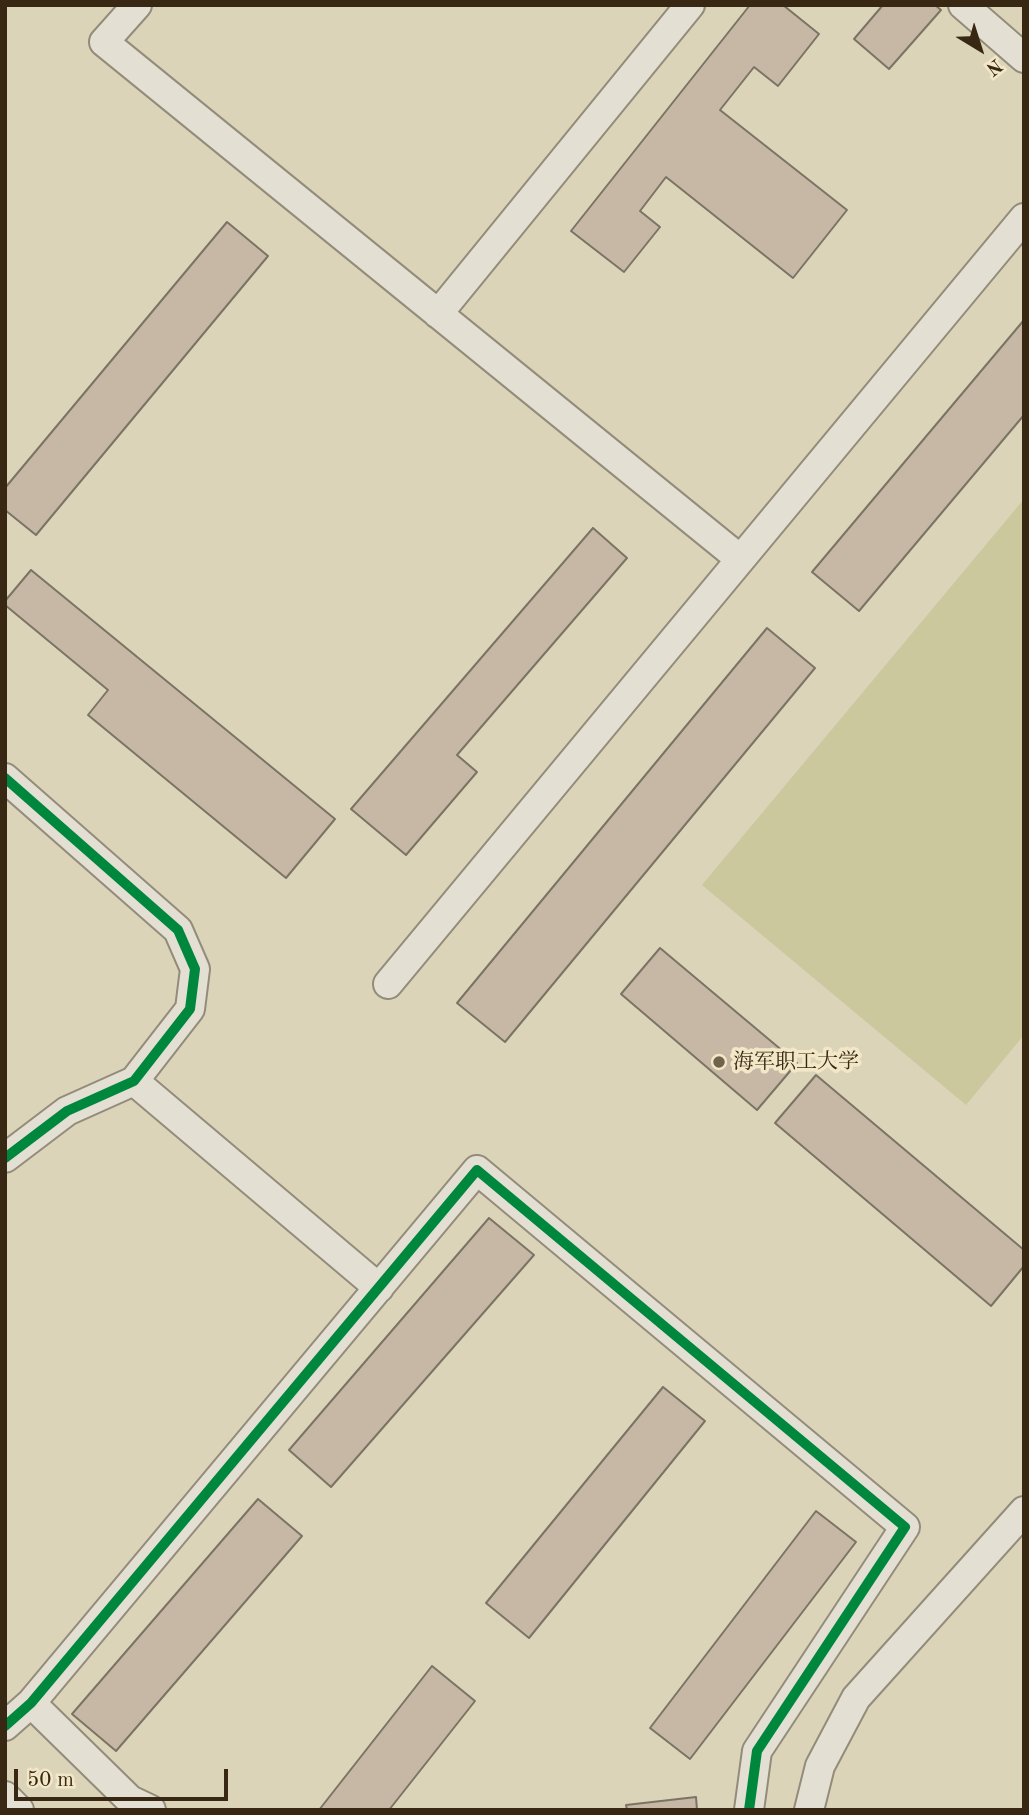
<!DOCTYPE html>
<meta charset="utf-8">
<style>
body{margin:0}
#map{position:relative;width:1029px;height:1815px;overflow:hidden;background:#dcd4b9;font-family:"Old Standard TT",serif}
canvas{display:block}
.frame{position:absolute;inset:0;border:7px solid #382713;pointer-events:none}
.north{position:absolute;left:945px;top:14px;width:70px;height:70px;-webkit-text-stroke:5px #f2e8c8;paint-order:stroke;rotate:142deg;font-size:19px;font-weight:700;line-height:28px;text-align:center;color:#382713}
.north::after{content:'';display:block;margin:auto;width:24px;height:32px;background:#382713;clip-path:polygon(50% 0,100% 100%,50% 72%,0 100%)}
.scale{position:absolute;left:14px;top:1769px;width:214px;height:32px;box-sizing:border-box;border:4px solid #382713;border-top:0;padding-left:9px;font-size:21px;line-height:24px;white-space:nowrap;color:#382713;-webkit-text-stroke:5px #f2e8c8;paint-order:stroke}
</style>
<div id="map">
<canvas width="1029" height="1815"></canvas>
<div class="frame"></div>
<div class="north">N</div>
<div class="scale">50 m</div>
</div>
<script>
const ctx = document.querySelector('canvas').getContext('2d');
ctx.lineJoin = 'round';
function fillPath(path, color) { ctx.fillStyle = color; ctx.fill(path, 'evenodd'); }
const shape = rows => new Path2D(rows.map(r => 'M' + r).join(''));
function trace(path, color, width, dash) { ctx.strokeStyle = color; ctx.lineWidth = width; ctx.lineCap = dash ? 'butt' : 'round'; ctx.setLineDash(dash || []); ctx.stroke(path); }
function drawText(font, color, halo, rows, align = 'center') {
  ctx.font = font + ' "Old Standard TT","Noto Serif SC",serif'; ctx.lineWidth = 7; ctx.setLineDash([]); ctx.textBaseline = 'middle'; ctx.strokeStyle = halo; ctx.fillStyle = color; for (const [text, x, y, turn = 0] of rows) {
    ctx.save(); ctx.translate(x, y); ctx.rotate((+turn || 0) * Math.PI / 180); ctx.textAlign = isNaN(turn) ? turn : align; if (halo) ctx.strokeText(text, 0, 0); ctx.fillText(text, 0, 0); ctx.restore();
  }
}
const green = shape([
 [1024,499,1024,1035,966,1105,702,885]
]);
const building = shape([
 [750,5,783,5,819,34,778,86,754,67,720,110,847,210,793,278,666,177,640,211,660,227,624,272,571,231,750,5],
 [883,5,935,5,941,10,889,69,854,39,883,5],
 [227,222,268,256,36,535,5,510,5,488,227,222],
 [1024,320,1024,415,859,611,812,572,1024,320],
 [593,528,627,558,457,755,477,772,406,855,351,809,593,528],
 [31,570,335,819,286,878,88,715,108,690,5,605,5,601,31,570],
 [767,628,815,668,505,1042,457,1003,767,628],
 [660,948,797,1063,757,1110,621,994,660,948],
 [816,1075,1024,1250,1024,1266,991,1306,775,1123,816,1075],
 [489,1218,534,1255,331,1487,289,1450,489,1218],
 [663,1387,705,1421,529,1638,486,1603,663,1387],
 [258,1499,302,1536,116,1751,72,1714,258,1499],
 [816,1511,856,1542,690,1759,650,1728,816,1511],
 [432,1666,475,1701,389,1810,319,1810,432,1666],
 [696,1797,697,1810,627,1810,626,1805,696,1797]
]);
const minor = shape([
 [137,5,104,42,740,559],
 [963,5,1024,58],
 [438,314,690,5],
 [5,778,178,930,195,969,190,1009,134,1081,67,1111,5,1158],
 [388,984,1024,218],
 [134,1081,379,1288],
 [31,1703,130,1800,151,1810],
 [5,1726,31,1703,477,1170,905,1527,757,1751,749,1810],
 [5,1796,19,1810],
 [809,1810,820,1766,856,1698,1024,1511]
]);
const cycleway = shape([
 [5,778,178,930,195,969,190,1009,134,1081,67,1111,5,1158],
 [5,1726,31,1703,477,1170,905,1527,757,1751,749,1810]
]);
const markers = [
 [719,1062,7,"#71644d"]
];
const poiNames = [
 ["海军职工大学",733,1062]
];
fillPath(green, '#cac89c');
fillPath(building, '#c7b8a6');
trace(building, '#7b7464', 2);
trace(minor, '#938c7a', 32);
trace(minor, '#e3dfd2', 28);
trace(cycleway, '#00873e', 10);
for (const [x, y, r, color] of markers) { const dot = new Path2D(); dot.arc(x, y, r, 0, 2 * Math.PI); ctx.fillStyle = color; ctx.fill(dot); trace(dot, '#f2e8c8', 2.5); }
drawText('21px', '#382713', '#f2e8c8', poiNames, 'left');
</script>
